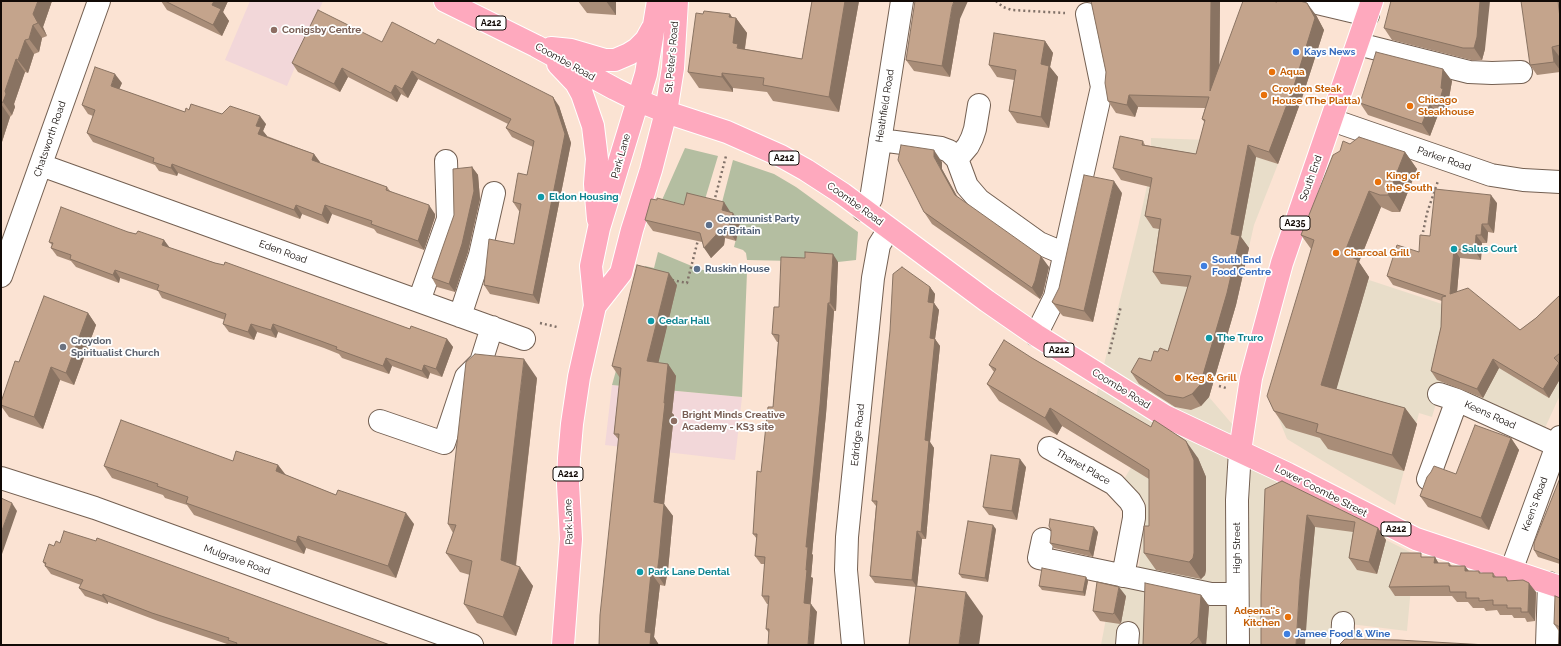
<!DOCTYPE html>
<style>
body{margin:0}
#map{position:relative;width:1561px;height:646px;overflow:hidden;background:#fbe3d3;font-family:Raleway,sans-serif}
canvas{display:block}
.frame{position:absolute;inset:0;border:2px solid #110a06;pointer-events:none}
</style>
<div id="map">
<canvas width="1561" height="646"></canvas>
<div class="frame"></div>
</div>
<script>
const ctx = document.querySelector('canvas').getContext('2d');
ctx.lineJoin = 'round';
function fillPath(path, color) { ctx.fillStyle = color; ctx.fill(path, 'evenodd'); }
const shape = rows => new Path2D(rows.map(r => 'M' + r).join(''));
function trace(path, color, width, dash) { ctx.strokeStyle = color; ctx.lineWidth = width; ctx.lineCap = dash ? 'butt' : 'round'; ctx.setLineDash(dash || []); ctx.stroke(path); }
function drawText(font, color, halo, rows, align = 'center') {
  ctx.font = font + ' Raleway,sans-serif'; ctx.lineWidth = 3.5; ctx.setLineDash([]); ctx.textBaseline = 'middle'; ctx.strokeStyle = halo; ctx.fillStyle = color; for (const [text, x, y, turn = 0] of rows) {
    ctx.save(); ctx.translate(x, y); ctx.rotate((+turn || 0) * Math.PI / 180); ctx.textAlign = isNaN(turn) ? turn : align; if (halo) ctx.strokeText(text, 0, 0); ctx.fillText(text, 0, 0); ctx.restore();
  }
}
const commercial = shape([
 [1151,138,1208,140,1278,164,1254,225,1236,305,1209,397,1290,492,1414,554,1407,631,1350,624,1349,645,1101,645,1114,576,1137,580,1146,511,1145,502,1124,479,1150,437,1094,405,1138,227,1147,186,1151,154],
 [1325,257,1369,277,1369,280,1448,306,1560,366,1560,395,1544,430,1442,383,1432,417,1419,413,1395,505,1287,439,1278,417]
]);
const education = shape([
 [250,1,323,1,287,86,225,60],
 [612,385,742,397,735,460,605,445]
]);
const green = shape([
 [685,148,718,156,703,206,658,209],
 [733,160,774,174,796,187,858,232,856,260,838,262,747,260,746,253,743,250,734,247,740,223,720,210],
 [658,252,699,269,712,272,725,270,747,272,742,397,612,385,645,266,654,268]
]);
const path = shape([
 [996,1,1003,7,1012,10,1065,13],
 [714,202,726,156],
 [1422,237,1427,213,1438,181],
 [672,280,687,283,698,240],
 [540,323,557,327],
 [1109,354,1121,306],
 [1219,386,1226,388]
]);
const minor = shape([
 [1309,1,1368,15],
 [1358,44,1469,72,1492,73,1521,72],
 [1332,120,1491,175,1523,180,1560,182],
 [880,140,941,148,949,151,957,159,967,186,979,200,1039,243,1065,254],
 [957,159,968,146,972,138,975,129,979,105],
 [41,165,524,339],
 [863,210,871,199,902,1],
 [1,276,99,1],
 [419,301,448,219,446,161],
 [460,316,480,255,494,193],
 [1036,335,1055,297,1102,87,1087,14],
 [1439,394,1457,400],
 [380,421,444,443,466,377,481,362,492,327],
 [1049,448,1114,484,1130,501,1134,508,1134,518,1123,576],
 [1,478,95,508,472,645],
 [1428,479,1457,400,1556,445],
 [1043,539,1039,558,1211,594,1237,594],
 [1511,571,1560,437],
 [853,645,846,570,847,537,873,278,879,245,889,229],
 [1127,645,1128,633],
 [1238,645,1237,500,1240,451],
 [1342,645,1343,623],
 [1547,645,1549,583]
]);
const major = shape([
 [445,1,536,46,615,89,637,100,666,112,727,132,781,156,806,170,843,194,987,301,1036,335,1165,416,1288,474,1416,539,1560,587],
 [551,48,571,50,605,60,615,60,629,54,637,49,646,40,652,29],
 [558,64,576,83,582,94,593,126,597,159,595,184,598,219],
 [595,306,621,273,632,230,651,170,666,112,673,68,677,1],
 [1240,451,1251,378,1282,263,1372,1],
 [563,645,571,539,568,484,569,458,572,424,579,377,595,306,591,266,599,228,646,74,658,1]
]);
const wall = shape([
 [1,1,52,1,43,27,47,36,42,38,39,52,34,54,28,73,25,72,14,104,15,107,12,115,10,117,1,145],
 [161,1,228,1,223,12,229,21,222,36,167,10],
 [578,1,616,1,616,15,587,13],
 [812,1,859,1,839,112,773,101,767,92,733,88,733,92,699,88,688,72,736,18,747,33,745,49,802,59],
 [1091,1,1219,1,1220,2,1219,67,1316,15,1324,30,1302,98,1278,164,1256,157,1241,237,1249,248,1236,305,1209,397,1201,406,1191,410,1175,407,1139,384,1131,372,1151,361,1158,352,1168,351,1188,287,1161,284,1153,272,1159,229,1153,228,1145,216,1150,187,1121,180,1113,168,1143,141,1145,145,1196,154,1205,123,1202,119,1205,108,1138,107,1135,117,1116,113,1108,101,1106,72],
 [1560,1,1560,56,1559,56,1560,63,1560,72,1537,75,1530,65],
 [960,19,950,77,914,71,906,60],
 [1384,28,1485,49,1482,60,1471,60,1392,40],
 [1045,41,1053,53,1050,67,1058,77,1049,128,1017,123,1009,111,1014,80,997,77,989,65],
 [382,42,559,106,571,143,539,304,490,294,484,285,514,244,520,211,519,211,513,202,527,175,533,147,512,137,506,128,508,124,418,79,408,98,401,94,397,102,348,77,340,92,298,72,292,63],
 [1443,69,1452,81,1449,98,1451,101,1446,117,1438,115,1430,136,1368,115,1360,103],
 [122,83,119,89,185,112,189,110,222,114,266,124,263,131,267,136,314,154,320,163,387,187,390,191,435,214,435,217,424,250,377,233,374,229,332,214,328,224,302,214,300,219,178,173,177,176,159,171,155,165,93,142,87,133,93,116,88,114,82,105],
 [1350,144,1405,152,1417,169,1400,212,1392,212,1381,207,1359,262,1369,277,1336,389,1405,408,1417,424,1404,471,1328,449,1320,438,1286,428,1274,411,1311,249,1301,235],
 [942,162,942,169,958,198,1049,267,1043,293,1040,299,932,224,924,212],
 [472,167,478,175,480,199,468,252,455,292,437,287,432,278],
 [1122,193,1093,322,1063,316,1061,314,1052,302],
 [1497,203,1494,233,1488,232,1487,243,1482,243,1481,260,1460,258,1457,292,1520,330,1536,318,1560,295,1560,379,1549,398,1499,368,1483,398,1437,380,1431,371,1441,327,1442,301,1393,285,1387,276,1419,252,1430,236],
 [684,205,731,212,740,223,736,241,725,238,724,245,711,258,702,242,653,231,645,220],
 [128,232,164,240,168,247,215,263,410,329,447,339,453,347,442,377,430,373,428,379,392,366,389,374,342,358,339,354,324,348,278,332,276,338,257,332,254,340,229,332,223,324,225,320,162,298,158,291,120,278,119,283,76,267,71,261,57,256,51,248,52,245,49,242],
 [838,262,836,311,834,311,826,414,812,554,813,555,811,577,813,578,810,604,817,612,769,633,766,629,768,604,767,604,762,596,765,564,761,564,755,556,757,539,753,534,761,472,773,407,778,342,777,342,772,334,779,307],
 [677,285,658,363,668,364,676,376,672,413,674,415,664,504,673,516,668,570,665,586,660,585,654,637,659,645,599,645,619,440,614,434,620,378,612,366],
 [930,287,935,294,934,303,939,310,935,339,940,346,930,442,934,448,926,539,922,539,917,586,983,616,916,587,875,583,870,576,876,506,872,501],
 [88,313,96,325,74,385,60,380,43,429,9,417,1,406,1,402,19,362],
 [1032,358,1198,458,1206,477,1206,570,1205,575,1201,579,1156,570,1144,553,1149,526,1149,479,1062,426,1057,435,999,401,987,384,994,372,989,365],
 [537,378,516,566,533,586,516,636,477,623,464,604,470,575,460,572,446,553,453,533,448,524],
 [1511,438,1519,450,1489,530,1428,507,1420,496,1456,474],
 [233,461,278,465,286,475,336,495,414,524,396,578,306,548,304,554,194,515,187,505,165,498,163,495,112,478,104,466],
 [1026,467,1017,520,989,515,983,507],
 [1560,478,1560,564,1538,557,1534,550],
 [1265,489,1378,528,1386,540,1377,574,1357,570,1349,558,1353,532,1315,527,1309,591],
 [996,529,988,582,962,578,959,574],
 [1098,532,1093,557,1054,548,1050,543],
 [54,546,390,645,230,645,158,621,108,602,108,604,85,596,79,588,81,585,51,574,45,566,45,565,43,562],
 [1424,557,1435,557,1438,563,1449,563,1452,566,1469,571,1479,571,1481,573,1493,573,1496,577,1506,577,1509,581,1536,592,1535,621,1527,622,1525,618,1514,618,1512,615,1500,615,1497,610,1486,611,1484,608,1473,608,1468,602,1457,602,1452,596,1395,596,1389,587],
 [1086,577,1088,581,1085,596,1042,590,1039,586],
 [1201,595,1209,606,1206,645,1143,645],
 [1126,596,1121,623,1120,624,1100,621,1093,611],
 [1554,624,1560,627,1560,633]
]);
const shadedWall = shape([
 [38,1,52,1,43,27,47,36,38,23,33,14],
 [214,1,228,1,223,12,229,21,222,36,213,25,212,5],
 [606,1,616,1,616,15],
 [845,1,859,1,839,112,829,97],
 [954,1,968,1,960,19,950,77,942,66,952,7],
 [1211,1,1219,1,1220,2,1219,103,1210,91],
 [1480,1,1490,1,1485,49,1482,60,1474,48],
 [1558,1,1560,1,1560,18],
 [1307,3,1316,15,1324,30,1302,98,1278,164,1269,152],
 [730,14,736,23,736,18,747,33,744,53,733,43,729,17],
 [33,25,42,38,39,52,29,39],
 [25,40,34,54,28,73,18,60],
 [1045,41,1053,53,1050,67,1058,77,1049,128,1041,117,1041,64],
 [1552,47,1559,56,1560,70,1554,62],
 [16,59,25,72,14,104,15,107,12,115,3,102,5,91],
 [342,68,348,77,340,92,334,84],
 [1443,69,1452,81,1449,98,1451,101,1446,117,1438,106],
 [412,71,418,79,408,98,402,89],
 [722,73,733,88,733,92,722,77],
 [115,74,122,83,117,94,111,86],
 [395,85,401,94,397,102,391,93],
 [1129,95,1138,107,1135,117,1127,105],
 [553,97,559,106,571,143,539,304,533,295],
 [1,104,10,117,1,145],
 [1430,104,1438,115,1430,136,1422,124],
 [260,116,266,124,263,131,267,136,264,142,258,134,256,126],
 [1248,145,1256,157,1241,237,1249,248,1236,305,1209,397,1201,406,1192,394,1231,234],
 [934,150,942,162,942,169,963,207,955,195,934,157],
 [1405,152,1417,169,1400,212,1388,195],
 [314,154,320,162,318,168,312,160],
 [172,164,178,173,177,176,171,168],
 [472,167,478,175,480,199,468,252,455,292,449,284],
 [1114,181,1122,193,1093,322,1084,311],
 [1369,191,1381,207,1359,262,1369,277,1333,401,1321,385,1344,254],
 [1491,195,1497,203,1494,233,1488,224],
 [724,202,731,213,722,210],
 [296,205,302,214,300,219,294,210],
 [325,205,332,214,328,224,322,215],
 [429,205,435,214,435,217,424,250,418,241],
 [733,213,740,223,736,241,728,230],
 [1482,224,1488,232,1487,243,1481,235],
 [718,228,725,238,724,245,711,258,704,248],
 [1476,235,1482,243,1481,260,1475,251],
 [164,240,170,248,162,245],
 [1454,249,1460,258,1456,303,1450,294],
 [833,254,838,262,836,311,830,303],
 [1041,256,1049,267,1043,293,1040,299,1032,288],
 [115,270,120,278,119,283,113,275],
 [669,273,677,285,656,373,647,361],
 [930,287,935,294,934,303,939,310,935,339,940,346,930,442,934,448,926,539,921,532,925,440,930,338,928,302],
 [828,303,834,311,826,414,812,554,813,555,811,577,813,578,810,611,804,603,806,547],
 [88,313,96,325,74,385,66,373],
 [251,324,257,332,254,340,248,332],
 [273,324,278,332,276,338,271,330],
 [447,339,453,347,442,377,436,369],
 [386,358,392,366,389,374,383,366],
 [524,359,537,378,514,579,501,560],
 [1493,359,1499,368,1483,398,1477,389],
 [1559,363,1560,364,1560,379,1549,398,1543,389],
 [668,364,676,376,672,413,674,415,663,514,654,502],
 [424,365,430,373,428,379,422,371],
 [51,367,60,380,43,429,34,417],
 [1050,408,1062,426,1057,435,1045,418],
 [1405,408,1417,424,1404,471,1392,455],
 [1511,438,1519,450,1489,530,1481,518],
 [1186,441,1198,458,1206,477,1206,570,1205,575,1201,579,1189,562],
 [1020,459,1026,467,1017,520,1012,511],
 [278,465,287,477,276,471],
 [12,503,17,511,1,557,1,533],
 [664,504,673,516,668,570,665,586,657,574],
 [406,513,414,524,396,578,388,566],
 [1307,515,1315,527,1309,591,1305,645,1296,645,1300,580],
 [993,525,996,529,988,582,985,578],
 [1094,527,1098,532,1093,557,1089,551],
 [1378,528,1386,540,1377,574,1369,562],
 [917,531,922,539,917,587,912,580],
 [298,536,306,548,304,554,296,542],
 [1435,557,1441,567,1434,563],
 [1465,566,1472,575,1465,571],
 [520,567,533,586,516,636,503,617],
 [651,573,660,585,654,637,659,645,650,645,645,632],
 [1086,577,1088,581,1085,596,1083,592],
 [1529,583,1536,592,1535,621,1528,612],
 [1119,587,1126,596,1121,623,1114,613],
 [966,592,983,616,979,645,959,645],
 [103,594,108,602,108,604,102,596],
 [1201,595,1209,606,1206,645,1203,645,1198,637],
 [811,604,817,612,814,645,808,645]
]);
const building = shape([
 [1,1,38,1,33,14,38,23,33,25,29,39,25,40,18,60,16,59,5,91,6,94,3,102,1,103,1,1],
 [165,1,214,1,212,5,221,9,213,25,165,1],
 [812,1,845,1,829,97,763,85,764,78,722,73,722,77,688,72,696,13,703,14,704,11,730,14,729,17,736,18,733,43,738,44,737,48,802,59,812,1],
 [915,1,954,1,952,7,942,66,906,60,915,1],
 [1091,1,1211,1,1210,91,1243,1,1272,1,1277,2,1277,1,1300,1,1307,3,1315,18,1294,86,1269,152,1248,145,1231,234,1240,236,1227,293,1200,385,1192,394,1183,398,1166,395,1131,372,1139,358,1151,361,1154,351,1158,352,1160,348,1168,351,1191,276,1153,272,1161,219,1145,216,1152,178,1113,168,1120,136,1143,141,1142,145,1196,154,1205,120,1202,119,1209,97,1129,95,1127,105,1108,101,1105,83,1106,72,1091,1],
 [1391,1,1480,1,1477,37,1474,48,1463,48,1384,28,1391,1],
 [1521,1,1558,1,1560,18,1560,45,1552,47,1554,62,1530,65,1521,1],
 [318,10,382,42,392,22,435,44,438,39,553,97,565,134,533,295,484,285,489,239,514,244,521,204,513,202,518,173,527,175,534,141,506,128,511,119,412,71,402,89,395,85,391,93,342,68,334,84,292,63,318,10],
 [994,33,1045,41,1041,64,1049,66,1041,117,1009,111,1016,70,989,65,994,33],
 [1376,52,1443,69,1441,88,1443,89,1438,106,1430,104,1422,124,1360,103,1376,52],
 [95,67,115,74,111,86,185,112,186,108,189,110,191,104,222,114,230,106,260,116,256,126,261,127,258,134,314,154,312,160,387,187,386,190,429,205,429,208,418,241,371,224,372,221,325,205,322,215,296,205,294,210,172,164,171,168,153,162,154,158,87,133,95,110,82,105,95,67],
 [1359,137,1405,152,1388,195,1380,195,1369,191,1344,254,1358,260,1321,385,1405,408,1392,455,1316,432,1318,424,1274,411,1267,396,1314,240,1301,235,1333,155,1340,151,1343,141,1350,144,1359,137],
 [901,145,934,150,934,157,955,195,1041,256,1035,281,1032,288,924,212,898,160,901,145],
 [472,167,474,191,462,244,449,284,432,278,454,215,453,169,472,167],
 [1084,175,1114,181,1084,311,1055,304,1052,302,1059,288,1084,175],
 [1435,189,1491,195,1488,224,1482,224,1481,235,1476,235,1475,251,1454,249,1450,294,1468,288,1520,330,1536,318,1560,295,1560,353,1554,358,1559,363,1543,389,1493,359,1477,389,1431,371,1441,327,1442,297,1446,296,1387,276,1397,245,1419,252,1420,235,1430,236,1435,189],
 [687,193,724,202,722,210,733,213,728,230,718,228,716,235,704,248,700,233,645,220,651,199,657,200,657,198,684,205,687,193],
 [61,207,128,232,136,234,138,231,164,240,162,245,215,263,224,265,225,262,374,316,410,329,411,326,447,339,436,369,424,365,422,371,386,358,383,366,336,349,337,347,318,340,273,324,271,330,251,324,248,332,223,324,226,314,157,290,159,285,115,270,113,275,70,259,71,255,51,248,53,243,49,242,61,207],
 [805,252,833,254,830,303,828,303,820,405,806,547,808,547,806,570,807,570,804,603,811,604,808,645,809,645,768,645,769,629,766,629,769,596,762,596,765,557,755,556,757,534,753,534,757,471,761,472,768,407,773,407,779,335,772,334,774,307,779,307,781,257,805,258,805,252],
 [637,265,669,273,647,361,668,364,664,403,665,403,654,502,664,504,659,558,657,574,651,573,645,632,651,633,650,645,599,645,600,615,619,434,614,434,621,368,612,366,637,265],
 [902,267,930,287,928,302,934,303,930,338,935,339,925,440,929,441,921,532,917,531,912,580,870,576,877,501,872,501,890,331,893,274,902,267],
 [44,296,88,313,66,373,51,367,34,417,1,405,1,402,15,361,19,362,44,296],
 [1004,340,1032,358,1151,427,1154,420,1186,441,1194,460,1194,553,1193,558,1189,562,1144,553,1144,526,1149,526,1149,470,1050,408,1045,418,987,384,996,369,989,365,1004,340],
 [475,354,524,359,501,560,520,567,503,617,464,604,472,561,446,553,456,525,448,524,466,362,475,354],
 [121,420,233,461,236,451,278,465,276,471,336,495,338,490,406,513,388,566,298,536,296,542,186,503,188,497,157,486,158,484,104,466,121,420],
 [1475,425,1511,438,1481,518,1420,496,1427,477,1431,472,1434,466,1456,474,1475,425],
 [991,455,1020,459,1012,511,983,507,991,455],
 [1560,478,1560,560,1534,550,1534,543,1560,478],
 [1282,481,1378,528,1369,562,1349,558,1355,522,1307,515,1300,580,1296,645,1261,645,1261,595,1265,489,1282,481],
 [1,498,12,503,1,533,1,498],
 [1050,519,1094,527,1089,551,1050,543,1051,535,1051,530,1049,526,1050,519],
 [968,521,993,525,985,578,959,574,968,521],
 [64,531,96,541,97,538,390,645,236,645,237,643,228,640,229,638,152,613,103,594,102,596,79,588,83,580,45,566,46,563,43,562,49,544,54,546,56,541,60,543,64,531],
 [1401,553,1421,553,1421,557,1435,557,1434,563,1449,563,1449,566,1465,566,1465,571,1479,571,1479,573,1493,573,1493,577,1506,577,1507,581,1523,580,1529,583,1528,612,1521,612,1521,608,1507,608,1507,605,1493,605,1493,600,1479,601,1479,598,1466,598,1466,592,1450,592,1449,586,1389,587,1401,553],
 [1042,568,1086,577,1083,592,1039,586,1042,568],
 [1097,582,1119,587,1114,613,1113,614,1093,611,1097,582],
 [1145,583,1201,595,1198,637,1189,645,1143,645,1145,583],
 [916,586,966,592,959,645,909,645,916,586],
 [1555,596,1560,598,1560,627,1554,624,1555,596],
 [1345,639,1398,640,1487,645,1340,645,1340,644,1345,639]
]);
const markers = [
 [274,30,4,"#8d6e63"],
 [1296,52,4,"#3f7fe0"],
 [1272,72,4,"#e8710a"],
 [1264,95,4,"#e8710a"],
 [1410,106,4,"#e8710a"],
 [1378,182,4,"#e8710a"],
 [541,197,4,"#0f9aa8"],
 [709,225,4,"#5c6f8a"],
 [1454,249,4,"#0f9aa8"],
 [1336,253,4,"#e8710a"],
 [1204,266,4,"#3f7fe0"],
 [697,269,4,"#5c6f8a"],
 [651,321,4,"#0f9aa8"],
 [1209,338,4,"#0f9aa8"],
 [63,347,4,"#6b7280"],
 [1178,378,4,"#e8710a"],
 [674,421,4,"#8d6e63"],
 [640,572,4,"#0f9aa8"],
 [1288,617,4,"#e8710a"],
 [1287,634,4,"#3f7fe0"]
];
const shields = [
 [491,23,30],
 [784,158,30],
 [1295,223,30],
 [1059,350,30],
 [568,474,30],
 [1396,529,30]
];
const shieldNames = [
 ["A212",491,23],
 ["A212",784,158],
 ["A235",1295,223],
 ["A212",1059,350],
 ["A212",568,474],
 ["A212",1396,529]
];
const educationNames = [
 ["Conigsby Centre",282,30],
 ["Bright Minds Creative",682,415],
 ["Academy - KS3 site",682,427]
];
const shopNames = [
 ["Kays News",1304,52],
 ["South End",1212,260],
 ["Food Centre",1212,272],
 ["Jamee Food & Wine",1295,634]
];
const streetNames = [
 ["St. Peter's Road",672,57,-85],
 ["Coombe Road",565,62,29],
 ["Heathfield Road",885,106,-81],
 ["Chatsworth Road",50,139,-71],
 ["Park Lane",621,156,-74],
 ["Parker Road",1444,159,19],
 ["South End",1311,178,-70],
 ["Coombe Road",855,204,36],
 ["Eden Road",283,252,20],
 ["Coombe Road",1121,389,32],
 ["Keens Road",1490,415,24],
 ["Edridge Road",858,435,-84],
 ["Thanet Place",1083,467,30],
 ["Lower Coombe Street",1321,491,27],
 ["Keen's Road",1535,504,-70],
 ["Park Lane",569,522,-92],
 ["High Street",1237,548,-90],
 ["Mulgrave Road",237,560,20]
];
const foodNames = [
 ["Aqua",1280,72],
 ["Croydon Steak",1272,89],
 ["House (The Platta)",1272,101],
 ["Chicago",1418,100],
 ["Steakhouse",1418,112],
 ["King of",1386,176],
 ["the South",1386,188],
 ["Charcoal Grill",1344,253],
 ["Keg & Grill",1186,378],
 ["Adeena''s",1280,611,"right"],
 ["Kitchen",1280,623,"right"]
];
const cultureNames = [
 ["Eldon Housing",549,197],
 ["Salus Court",1462,249],
 ["Cedar Hall",659,321],
 ["The Truro",1217,338],
 ["Park Lane Dental",648,572]
];
const serviceNames = [
 ["Communist Party",717,219],
 ["of Britain",717,231],
 ["Ruskin House",705,269]
];
const worshipNames = [
 ["Croydon",71,341],
 ["Spiritualist Church",71,353]
];
fillPath(commercial, '#e8ddc9');
fillPath(education, '#f2d7d9');
fillPath(green, '#b4bea1');
trace(minor, '#746052', 24);
trace(major, '#fff', 24);
trace(path, '#807168', 2.5, [2, 3]);
trace(minor, '#fff', 22);
trace(major, '#fea9be', 22);
fillPath(wall, '#a98d78');
fillPath(shadedWall, '#897362');
fillPath(building, '#c4a48c');
trace(building, '#897362', 1);
for (const [x, y, r, color] of markers) { const dot = new Path2D(); dot.arc(x, y, r, 0, 2 * Math.PI); ctx.fillStyle = color; ctx.fill(dot); trace(dot, '#fff', 1.5); }
for (const [x, y, w] of shields) { const box = new Path2D(); box.roundRect(x - w / 2, y - 7, w, 14, 3); ctx.fillStyle = '#fff'; ctx.fill(box); trace(box, '#110a06', 1); }
drawText('bold 9px', '#110a06', null, shieldNames);
drawText('bold 10px', '#785e54', '#fff', educationNames, 'left');
drawText('bold 10px', '#366cbe', '#fff', shopNames, 'left');
drawText('10px', '#110a06', '#fff', streetNames);
drawText('bold 10px', '#c56008', '#fff', foodNames, 'left');
drawText('bold 10px', '#0d838f', '#fff', cultureNames, 'left');
drawText('bold 10px', '#4e5e75', '#fff', serviceNames, 'left');
drawText('bold 10px', '#5b616d', '#fff', worshipNames, 'left');
</script>
